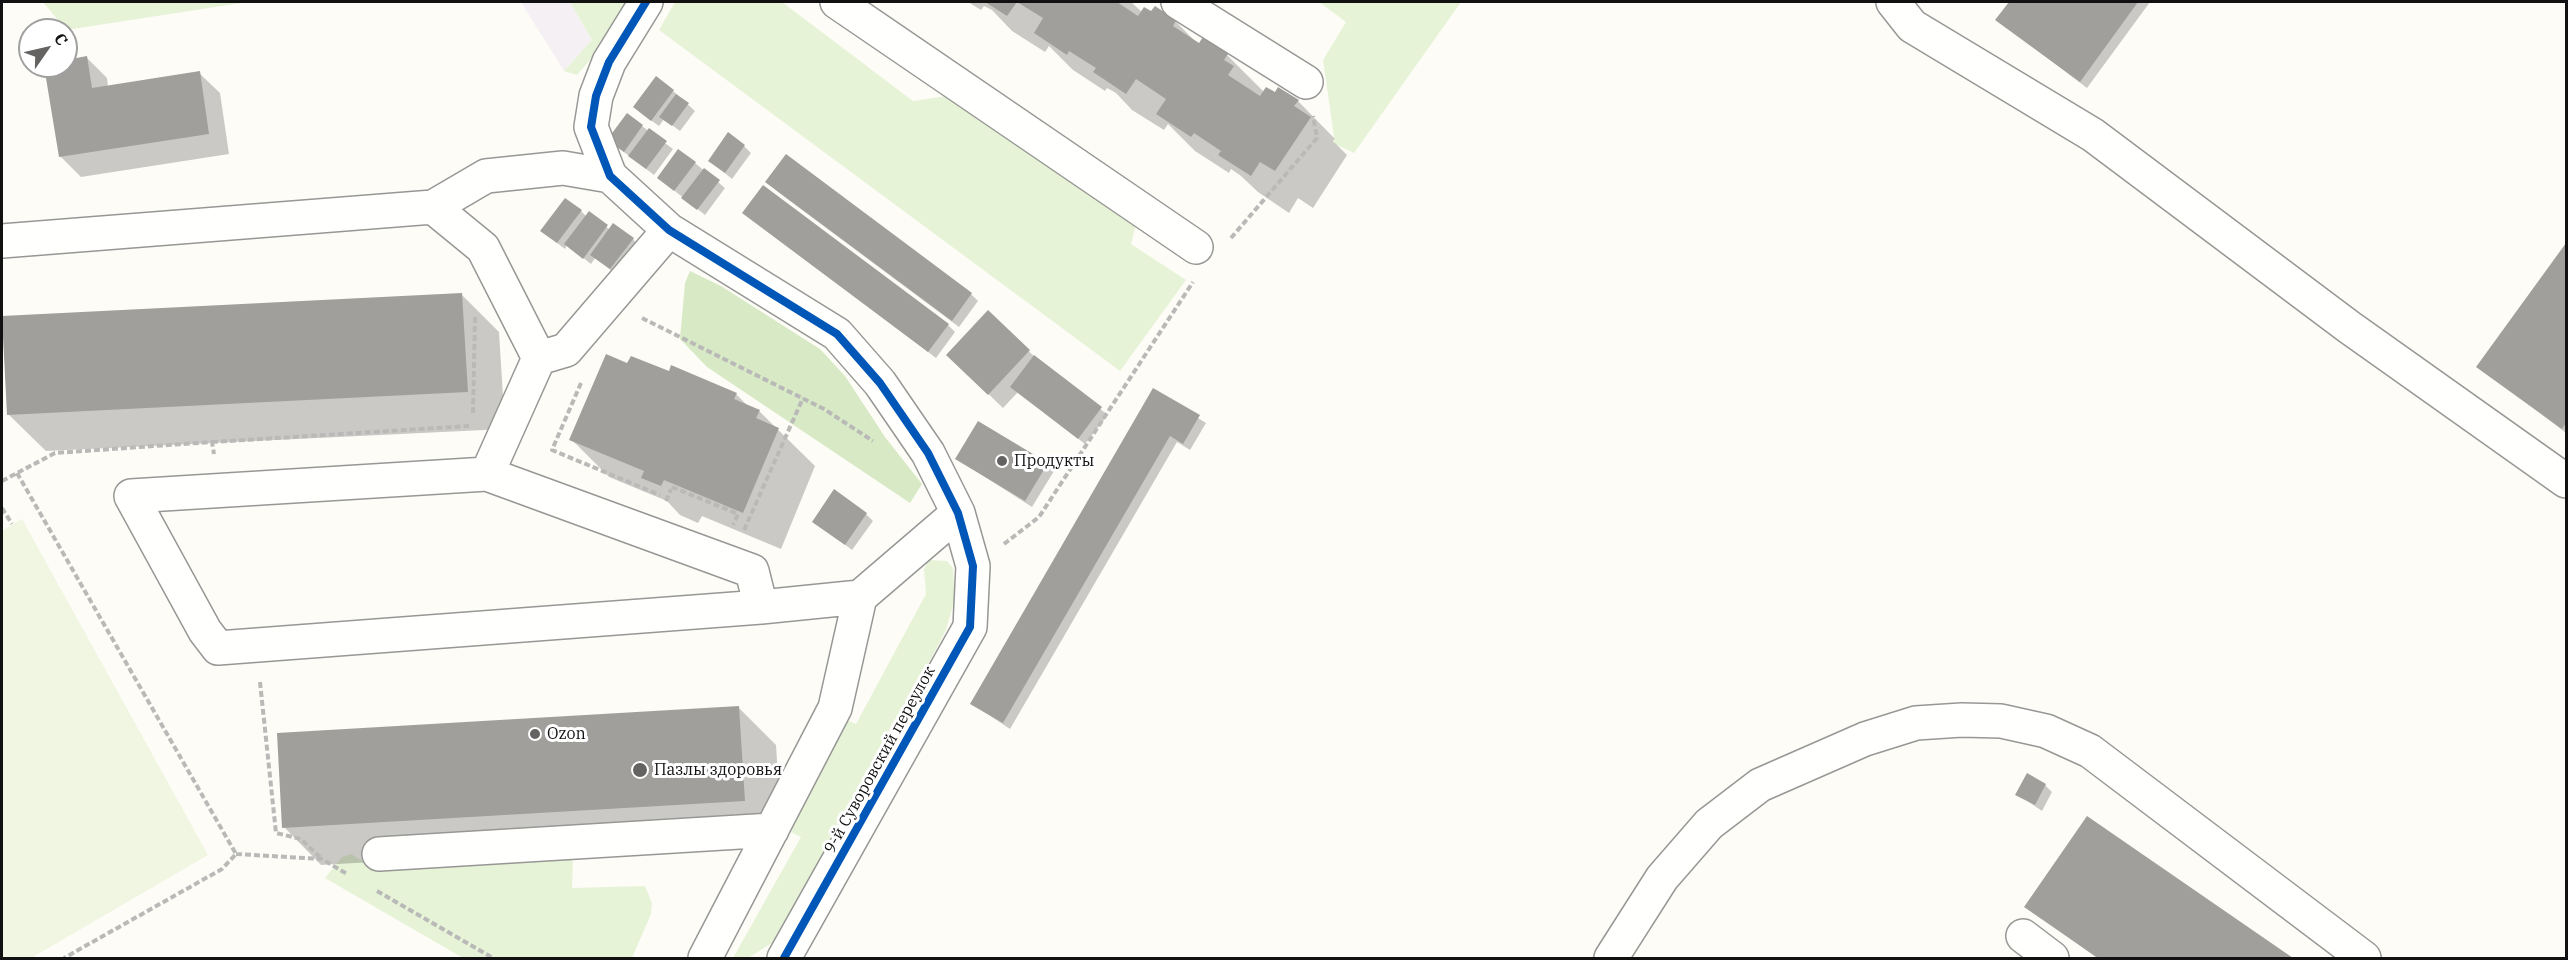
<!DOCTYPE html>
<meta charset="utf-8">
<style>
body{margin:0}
#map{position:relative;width:2568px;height:960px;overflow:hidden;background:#fdfcf7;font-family:"IBM Plex Serif",serif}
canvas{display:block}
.frame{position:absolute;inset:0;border:3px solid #111;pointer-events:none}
.north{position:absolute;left:18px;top:18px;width:60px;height:60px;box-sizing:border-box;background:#fff;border:2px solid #a0a0a0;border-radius:50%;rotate:56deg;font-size:16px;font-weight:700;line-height:24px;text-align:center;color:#111}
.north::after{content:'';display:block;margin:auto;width:21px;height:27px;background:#646362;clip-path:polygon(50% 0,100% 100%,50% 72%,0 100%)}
</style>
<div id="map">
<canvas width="2568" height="960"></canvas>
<div class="frame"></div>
<div class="north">С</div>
</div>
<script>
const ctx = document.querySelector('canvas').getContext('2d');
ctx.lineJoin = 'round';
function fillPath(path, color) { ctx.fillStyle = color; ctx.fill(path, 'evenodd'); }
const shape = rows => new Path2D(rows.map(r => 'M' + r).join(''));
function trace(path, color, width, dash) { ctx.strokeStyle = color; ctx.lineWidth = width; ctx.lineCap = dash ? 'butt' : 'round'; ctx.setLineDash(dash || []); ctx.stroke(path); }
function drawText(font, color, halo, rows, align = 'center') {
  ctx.font = font + ' "IBM Plex Serif",serif'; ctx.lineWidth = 6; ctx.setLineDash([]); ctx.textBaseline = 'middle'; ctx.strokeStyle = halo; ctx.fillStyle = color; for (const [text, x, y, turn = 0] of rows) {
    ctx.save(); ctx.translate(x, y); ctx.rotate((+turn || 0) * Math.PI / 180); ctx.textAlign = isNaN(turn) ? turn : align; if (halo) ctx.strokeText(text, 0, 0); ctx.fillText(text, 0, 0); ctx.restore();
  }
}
const industrial = shape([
 [521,2,570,2,592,40,564,71]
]);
const green = shape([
 [43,2,248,2,66,30],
 [570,2,626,2,596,53,577,75,564,71,592,40],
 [675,2,782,2,913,101,947,96,1137,220,1131,244,1186,280,1120,371,659,30],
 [1319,2,1461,2,1354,153,1335,144,1323,60,1346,22],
 [929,560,947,561,953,568,955,598,946,630,885,746,775,941,748,958,733,958,801,837,791,832,846,720,856,724,926,594,924,569],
 [351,854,371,866,569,857,573,862,572,888,645,886,652,903,651,914,632,958,463,958,325,878,342,857]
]);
const forest = shape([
 [690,271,721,286,820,349,845,376,885,437,922,484,910,503,707,367,680,339,685,283]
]);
const pitch = shape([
 [22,519,208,855,31,958,3,958,2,531]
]);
const shadow = shape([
 [968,2,1131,2,1142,12,1152,14,1155,8,1175,21,1199,45,1227,55,1264,92,1298,101,1335,139,1333,141,1347,155,1313,208,1298,198,1289,213,1258,192,1241,176,1231,169,1229,173,1195,151,1168,124,1164,130,1132,110,1116,93,1107,88,1105,91,1073,70,1049,46,1045,52,1012,31,992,10,984,6,981,10],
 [2010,2,2150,2,2087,88,1997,20],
 [87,58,107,78,108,87,199,73,220,93,229,154,81,177,60,156,46,66,66,66,66,61],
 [673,91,695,111,680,131,664,119,659,126,642,114],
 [627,115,673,149,654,175,616,146],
 [744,146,751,153,732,179,710,161],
 [695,163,725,188,705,215,666,184],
 [774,189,971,294,978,301,959,327],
 [581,211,587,217,590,213,610,230,633,239,639,246,617,275,595,258,591,264,567,245,565,249,549,237],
 [744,213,948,325,955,332,936,358],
 [2566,246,2566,433,2478,366],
 [461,294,499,332,505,429,46,451,8,414,2,317],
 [988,312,1040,362,1108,415,1085,444,1018,392,1003,408,948,355],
 [628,365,669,373,736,394,749,407,759,411,815,466,781,549,702,516,698,523,680,515,667,501,609,477,571,439],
 [1153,390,1206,423,1190,450,1177,442,1010,729,972,704],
 [957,459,1047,464,1054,471,1032,507],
 [866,514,873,521,852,550,814,521],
 [739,708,776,745,782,838,321,865,284,827],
 [2045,785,2052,792,2042,811,2017,794],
 [2088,818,2290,958,2097,958,2026,907]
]);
const building = shape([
 [985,2,1017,2,1007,16],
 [1017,2,1117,2,1138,16,1144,7,1151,11,1155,6,1176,20,1173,26,1199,43,1203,37,1228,54,1224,60,1234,66,1228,75,1260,96,1266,87,1275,92,1278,87,1299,100,1294,106,1311,117,1275,171,1260,162,1251,176,1218,155,1221,151,1194,133,1191,137,1156,114,1166,99,1136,79,1126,94,1093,72,1096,68,1069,51,1067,55,1034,33,1043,18],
 [2009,2,2138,2,2080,82,1995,20],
 [87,56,92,88,200,71,209,134,59,157,44,66,66,66,66,60],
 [656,76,674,90,651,121,633,107],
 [676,94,689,103,672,126,659,117],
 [627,113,643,125,624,152,607,140],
 [649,128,667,141,646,169,628,156],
 [728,132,745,145,725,173,708,161],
 [678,149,696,162,674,191,657,178],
 [786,154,972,293,952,321,765,182],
 [704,168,720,180,697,210,681,198],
 [763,185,949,324,928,352,742,213],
 [565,198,582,210,557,243,540,231],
 [589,211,608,225,583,259,564,244],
 [613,223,634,238,610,269,590,255],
 [2566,243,2566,423,2562,429,2476,367],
 [462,293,468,392,7,415,2,316],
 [988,310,1030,350,988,395,946,355],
 [606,354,627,363,631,356,669,371,671,365,737,393,734,399,760,410,756,418,779,428,743,513,664,480,661,486,641,478,644,471,569,440],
 [1034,355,1102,407,1078,439,1010,387],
 [1153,388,1200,415,1183,444,1170,436,1003,723,970,704],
 [978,421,1048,463,1025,501,955,459],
 [834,489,867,513,845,545,812,522],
 [739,706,745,801,282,828,277,733],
 [2027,773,2046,784,2035,805,2015,795],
 [2087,816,2293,958,2098,958,2024,907]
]);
const path = shape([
 [1231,238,1317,138,1313,116],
 [642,318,824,409,873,441],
 [581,383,552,450,660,495],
 [473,413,475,316],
 [212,442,469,426],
 [17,473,236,854,222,869,64,958],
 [2,481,55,453,212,442,214,454],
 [672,487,738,514,733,525],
 [666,501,671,489],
 [2,508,12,524],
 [744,530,803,398],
 [1004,544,1039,517,1193,282],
 [260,682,276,833,301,839,322,859],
 [236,854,322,859,347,874],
 [377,891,493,958]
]);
const minor = shape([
 [646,2,609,62,596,96,591,127,610,176,669,230,837,334,880,383,928,453,958,513,973,566,970,627,784,958],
 [837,2,1196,247],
 [1178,2,1306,82],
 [1893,2,1912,26,2093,135,2349,327,2566,481],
 [433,207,486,176,563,168,610,176],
 [669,230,566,350,539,358,487,474,752,571,761,607,860,597,958,513],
 [2,241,433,207,483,248,539,358],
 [487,474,131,496,205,631,218,648,761,607],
 [379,854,772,830],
 [2023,936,2052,958],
 [705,958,835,708,860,597],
 [1611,958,1662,878,1709,824,1760,785,1865,739,1916,723,1962,720,2001,721,2046,731,2090,751,2364,958]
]);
const cycleway = shape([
 [646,2,609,62,596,96,591,127,610,176,669,230,837,334,880,383,928,453,958,513,973,566,970,627,784,958]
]);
const markers = [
 [1002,461,6,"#646362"],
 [535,734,6,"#646362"],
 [640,770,8,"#646362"]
];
const poiNames = [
 ["Продукты",1014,461],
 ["Ozon",547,734],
 ["Пазлы здоровья",654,770]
];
const streetNames = [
 ["9-й Суворовский переулок",880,760,-61]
];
fillPath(industrial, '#f5f0f3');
fillPath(green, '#e7f3d7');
fillPath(forest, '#d8eac5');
fillPath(pitch, '#f0f6e1');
fillPath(shadow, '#0003');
fillPath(building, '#a19f9c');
trace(minor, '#979795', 36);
trace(path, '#b9b9b8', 4, [6, 3]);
trace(minor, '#fffffe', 33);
trace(cycleway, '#0057b8', 8);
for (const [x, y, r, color] of markers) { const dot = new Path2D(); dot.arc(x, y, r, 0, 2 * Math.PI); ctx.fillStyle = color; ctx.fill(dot); trace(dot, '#fff', 2); }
drawText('16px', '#111', '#fff', poiNames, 'left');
drawText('16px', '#111', '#fff', streetNames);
</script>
